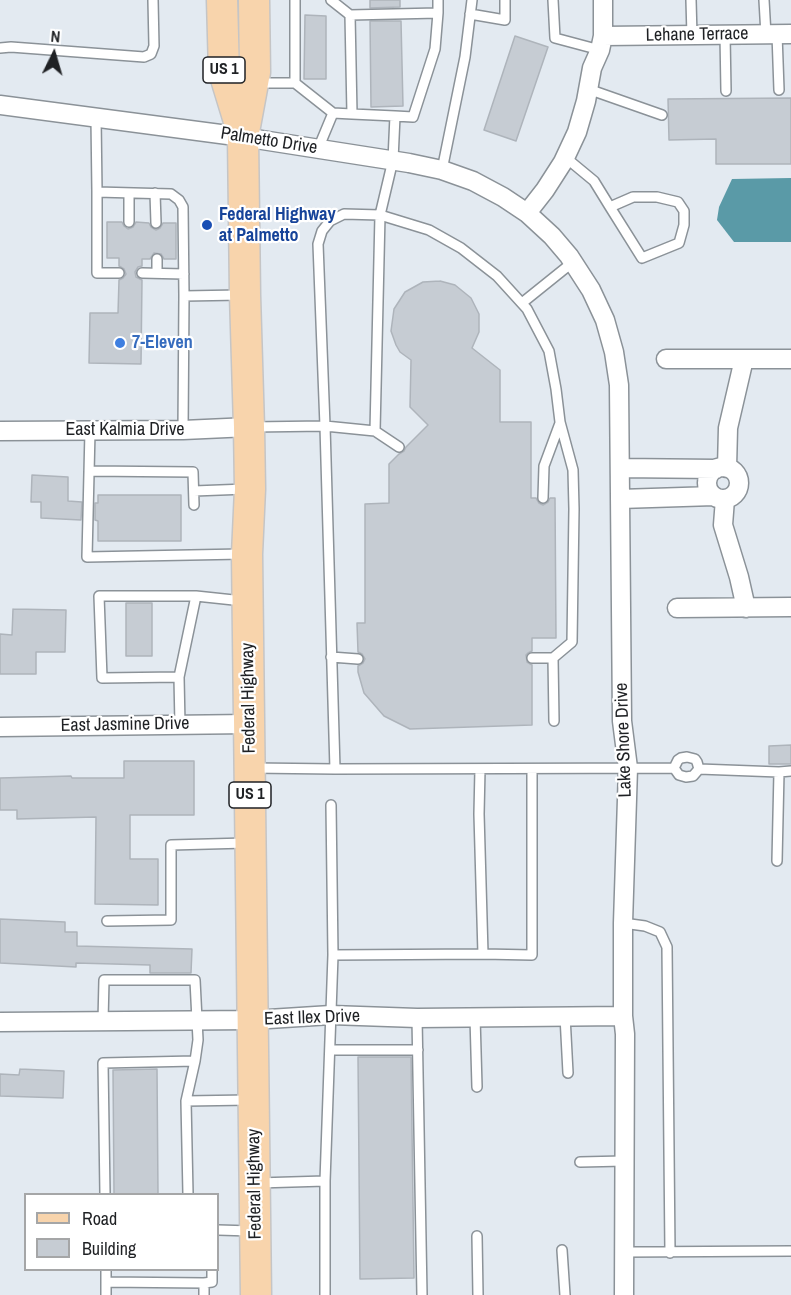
<!DOCTYPE html>
<style>
body{margin:0}
#map{position:relative;width:791px;height:1295px;overflow:hidden;background:#e3eaf1;font-family:"Archivo Narrow",sans-serif}
canvas{display:block}
.legend{position:absolute;left:24px;top:1193px;width:195px;height:78px;box-sizing:border-box;background:#fff;border:2px solid #a5a6a7;margin:0;padding:8px 10px;list-style:none;font-size:18px;color:#1f2124}
.legend li{display:flex;align-items:center;gap:12px;height:30px}
.legend b{width:30px;border:2px solid #a5a6a7}
.north{position:absolute;left:24px;top:24px;width:60px;height:60px;-webkit-text-stroke:4px #fff;paint-order:stroke;rotate:5deg;font-size:16px;font-weight:700;line-height:24px;text-align:center;color:#1f2124}
.north::after{content:'';display:block;margin:auto;width:21px;height:27px;background:#1f2124;clip-path:polygon(50% 0,100% 100%,50% 72%,0 100%)}
</style>
<div id="map">
<canvas width="791" height="1295"></canvas>
<ul class="legend">
<li><b style="height:8px;background:#f8d4ac"></b>Road</li>
<li><b style="height:16px;background:#c6ccd3"></b>Building</li>
</ul>
<div class="north">N</div>
</div>
<script>
const ctx = document.querySelector('canvas').getContext('2d');
ctx.lineJoin = 'round';
function fillPath(path, color) { ctx.fillStyle = color; ctx.fill(path, 'evenodd'); }
const shape = rows => new Path2D(rows.map(r => 'M' + r).join(''));
function trace(path, color, width, dash) { ctx.strokeStyle = color; ctx.lineWidth = width; ctx.lineCap = dash ? 'butt' : 'round'; ctx.setLineDash(dash || []); ctx.stroke(path); }
function drawText(font, color, halo, rows, align = 'center') {
  ctx.font = font + ' "Archivo Narrow",sans-serif'; ctx.lineWidth = 4.5; ctx.setLineDash([]); ctx.textBaseline = 'middle'; ctx.strokeStyle = halo; ctx.fillStyle = color; for (const [text, x, y, turn = 0] of rows) {
    ctx.save(); ctx.translate(x, y); ctx.rotate((+turn || 0) * Math.PI / 180); ctx.textAlign = isNaN(turn) ? turn : align; if (halo) ctx.strokeText(text, 0, 0); ctx.fillText(text, 0, 0); ctx.restore();
  }
}
const water = shape([
 [791,178,791,242,734,242,717,220,719,207,732,179]
]);
const building = shape([
 [370,0,400,0,400,7,370,8,370,0],
 [305,15,326,16,326,79,304,79,305,15],
 [370,21,401,21,403,106,371,107,370,21],
 [515,36,548,47,516,141,484,130,515,36],
 [791,98,791,164,716,164,716,139,669,140,668,99,791,98],
 [107,222,122,222,124,226,128,229,133,227,136,222,149,223,151,227,156,230,160,228,163,223,176,223,176,259,164,259,161,254,154,253,150,259,142,259,142,266,138,267,135,272,136,277,142,280,141,364,89,363,90,313,118,313,119,280,123,278,126,274,124,269,119,266,119,258,107,258,107,222],
 [440,281,455,285,471,298,479,314,479,332,472,348,500,370,500,422,531,422,531,498,536,498,539,503,543,505,548,502,550,498,555,498,556,638,532,638,532,651,528,653,526,655,527,662,532,665,532,725,410,729,384,716,364,693,358,672,358,666,363,663,365,659,362,654,358,652,357,623,365,623,365,504,389,503,389,464,399,454,404,451,406,447,428,425,410,407,411,360,400,352,396,345,391,331,394,309,405,292,423,282,440,281],
 [32,475,68,477,68,501,82,502,81,520,41,518,41,502,31,502,32,475],
 [98,495,181,495,181,541,98,541,98,521,95,520,95,503,98,503,98,495],
 [126,603,152,603,152,656,126,656,126,603],
 [13,609,66,610,65,652,36,652,36,674,0,674,0,634,12,635,13,609],
 [791,745,791,764,769,764,769,746,791,745],
 [124,761,194,761,194,815,130,815,130,859,158,859,158,905,95,904,96,817,17,819,17,810,0,810,0,778,71,776,72,778,124,778,124,761],
 [0,919,65,922,65,932,77,932,77,946,192,949,191,973,150,973,150,965,76,963,76,967,0,963,0,919],
 [358,1057,411,1057,414,1278,360,1279,358,1057],
 [20,1069,64,1071,63,1098,0,1096,0,1074,19,1075,20,1069],
 [157,1069,158,1194,114,1194,113,1070,157,1069]
]);
const service = shape([
 [295,0,295,83,333,113],
 [331,0,350,15,438,13,435,49,413,117,395,116,393,160,380,215,344,214,330,221,322,231,318,244,325,426,335,769],
 [438,0,438,13],
 [553,0,555,38,600,50],
 [691,0,692,36],
 [764,0,766,35],
 [470,14,505,20,505,0],
 [777,34,779,90],
 [725,35,726,91],
 [0,48,11,47,144,57,151,54,154,46,153,0],
 [258,83,295,83],
 [588,89,662,115],
 [352,114,395,116],
 [96,118,97,192,171,194,179,200,183,207,184,296],
 [318,149,333,113,352,114,350,15],
 [565,157,594,181,610,207,642,258,679,243,684,225,684,211,678,202,657,197,633,197,610,207],
 [442,170,465,57,472,0],
 [97,192,97,273,119,273],
 [155,193,156,223],
 [129,222,129,193],
 [157,259,157,273],
 [142,273,184,274],
 [522,303,573,262],
 [252,427,325,426,375,431,380,215,429,230,461,248,497,276,527,309,549,351,556,389,560,422,573,470,574,509,572,642,553,658,554,721],
 [183,430,184,296,240,295],
 [90,431,87,557,242,554],
 [375,431,399,447],
 [89,471,193,472,194,505],
 [194,491,246,489],
 [543,498,544,466,560,423],
 [331,657,358,659],
 [532,658,553,658],
 [179,677,102,678,99,596,196,596],
 [180,725,179,677,196,596,243,601],
 [252,768,335,769,674,768],
 [674,768,678,760,681,758,687,757,695,759,697,762,699,769],
 [674,768,679,775,686,777,693,776,699,769],
 [480,769,479,814,483,954],
 [699,769,779,772,791,771],
 [777,861,779,772],
 [107,921,171,920,171,845,246,843],
 [623,923,645,926,660,932,667,947,670,1253],
 [333,955,483,954,532,955,532,769],
 [565,1016,568,1073],
 [475,1017,477,1087],
 [417,1018,422,1295],
 [103,1021,104,980,195,980,198,1040,195,1061,103,1063,105,1194],
 [330,1050,418,1050],
 [186,1101,249,1100],
 [580,1162,624,1161],
 [258,1183,325,1181],
 [188,1194,186,1101,195,1061],
 [218,1230,251,1231],
 [477,1236,478,1295],
 [562,1250,565,1295],
 [624,1252,791,1251],
 [106,1270,106,1295],
 [106,1282,204,1283,204,1295],
 [204,1283,212,1282,212,1270],
 [325,1295,325,1181,333,955,331,805]
]);
const minor = shape([
 [603,36,791,34],
 [0,105,243,137,409,163,442,170,473,181,503,197,527,213,552,236,569,256,591,290,605,320,614,352,619,385,622,721,628,768,623,923,623,1016,625,1034,624,1295],
 [527,213,545,190,563,162,577,132,586,101,592,68,600,50,603,36,603,0],
 [666,359,791,359],
 [0,431,183,430,249,427],
 '707 483a16 16 0 1 1 32 0a16 16 0 1 1-32 0Z',
 [620,468,716,469],
 [727,468,728,428,744,359],
 [620,499,714,496],
 [725,499,723,525,739,577,746,608],
 [677,608,791,607],
 [0,727,249,724],
 [0,1022,253,1020,331,1015,417,1018,623,1016]
]);
const primary = shape([
 [222,0,224,72,242,131],
 [254,0,255,72,243,137,245,295,249,427,250,489,247,554,256,1295]
]);
const markers = [
 [207,225,6,"#1a4fb4"],
 [120,343,6,"#3f7fe0"]
];
const shields = [
 [224,70,42],
 [250,795,42]
];
const shieldNames = [
 ["US 1",224,70],
 ["US 1",250,795]
];
const streetNames = [
 ["Lehane Terrace",697,35,-1],
 ["Palmetto Drive",269,141,9],
 ["East Kalmia Drive",125,430],
 ["Federal Highway",249,698,-91],
 ["East Jasmine Drive",125,725,-1],
 ["Lake Shore Drive",624,740,-92],
 ["East Ilex Drive",312,1018,-2],
 ["Federal Highway",255,1184,-91]
];
const transitNames = [
 ["Federal Highway",219,215],
 ["at Palmetto",219,236]
];
const shopNames = [
 ["7-Eleven",132,343]
];
fillPath(water, '#5a9aa7');
fillPath(building, '#c6ccd3');
trace(building, '#aeb4bb', 1.5);
trace(service, '#8b9298', 12);
trace(minor, '#8b9298', 21);
trace(primary, '#c5c5c6', 33);
trace(service, '#fff', 9);
trace(minor, '#fff', 18);
trace(primary, '#f8d4ac', 30);
for (const [x, y, r, color] of markers) { const dot = new Path2D(); dot.arc(x, y, r, 0, 2 * Math.PI); ctx.fillStyle = color; ctx.fill(dot); trace(dot, '#fff', 2); }
for (const [x, y, w] of shields) { const box = new Path2D(); box.roundRect(x - w / 2, y - 13, w, 26, 4.5); ctx.fillStyle = '#fff'; ctx.fill(box); trace(box, '#1f2124', 1.5); }
drawText('bold 16px', '#1f2124', null, shieldNames);
drawText('18px', '#1f2124', '#fff', streetNames);
drawText('bold 18px', '#164399', '#fff', transitNames, 'left');
drawText('bold 18px', '#366cbe', '#fff', shopNames, 'left');
</script>
